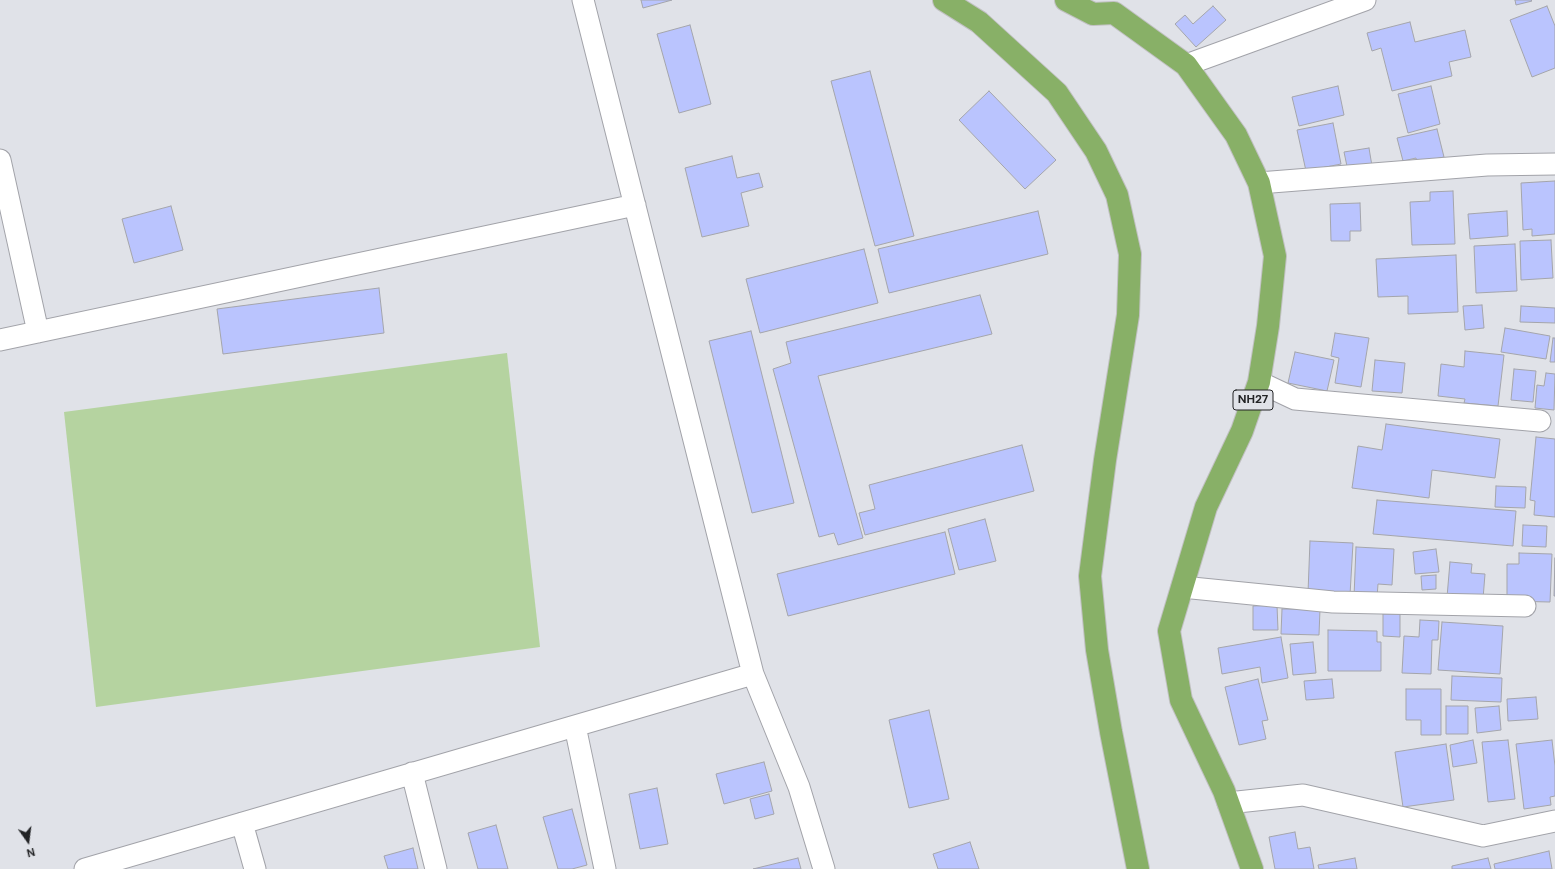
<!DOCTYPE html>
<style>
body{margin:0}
#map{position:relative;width:1555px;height:869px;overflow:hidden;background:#e0e2e8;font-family:"DM Sans",sans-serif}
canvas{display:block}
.north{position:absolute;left:8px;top:821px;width:40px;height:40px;-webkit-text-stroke:3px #e0e2e8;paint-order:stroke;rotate:166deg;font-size:11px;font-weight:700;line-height:16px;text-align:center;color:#222325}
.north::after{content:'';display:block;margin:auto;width:14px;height:18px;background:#222325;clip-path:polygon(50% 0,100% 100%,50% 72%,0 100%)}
</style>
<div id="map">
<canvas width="1555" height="869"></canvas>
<div class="north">N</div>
</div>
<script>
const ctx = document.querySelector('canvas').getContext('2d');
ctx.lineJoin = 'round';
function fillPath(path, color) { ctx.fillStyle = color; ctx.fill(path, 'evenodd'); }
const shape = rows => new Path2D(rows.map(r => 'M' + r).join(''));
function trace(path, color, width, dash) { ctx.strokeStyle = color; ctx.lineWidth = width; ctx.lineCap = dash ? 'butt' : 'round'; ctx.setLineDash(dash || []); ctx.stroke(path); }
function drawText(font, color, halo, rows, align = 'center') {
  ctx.font = font + ' "DM Sans",sans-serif'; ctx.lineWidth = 3; ctx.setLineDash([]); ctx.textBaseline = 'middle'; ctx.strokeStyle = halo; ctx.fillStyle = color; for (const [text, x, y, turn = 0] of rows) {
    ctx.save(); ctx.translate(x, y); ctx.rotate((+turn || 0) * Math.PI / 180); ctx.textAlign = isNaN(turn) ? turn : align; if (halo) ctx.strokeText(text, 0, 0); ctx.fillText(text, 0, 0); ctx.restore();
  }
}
const green = shape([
 [507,353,540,647,96,707,64,412]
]);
const building = shape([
 [641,0,672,0,643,8,641,0],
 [1515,0,1531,0,1532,1,1516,5,1515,0],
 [1213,6,1226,20,1196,47,1175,24,1185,15,1193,24,1213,6],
 [1547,6,1555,26,1555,68,1532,77,1510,20,1547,6],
 [1410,22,1415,42,1465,30,1471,57,1449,62,1452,76,1392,91,1381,48,1372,51,1367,33,1410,22],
 [690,25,711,104,679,113,657,34,690,25],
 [870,71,914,236,875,246,831,81,870,71],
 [1338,86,1344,115,1299,126,1292,97,1338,86],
 [1431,86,1440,124,1408,133,1398,94,1431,86],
 [989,91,1056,160,1025,189,959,120,989,91],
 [1333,123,1341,164,1306,171,1297,130,1333,123],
 [1437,129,1444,157,1417,163,1416,158,1403,161,1397,138,1437,129],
 [1369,148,1372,166,1348,171,1344,152,1369,148],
 [732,156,737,178,759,173,763,187,741,193,749,226,702,237,685,168,732,156],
 [1555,181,1555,234,1532,236,1532,229,1523,230,1521,183,1555,181],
 [1453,191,1455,244,1412,245,1410,202,1430,201,1430,192,1453,191],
 [1360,203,1361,231,1350,231,1350,241,1331,241,1330,204,1360,203],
 [171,206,183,250,134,263,122,219,171,206],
 [1038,211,1048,254,889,293,878,249,1038,211],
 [1507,211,1508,236,1470,239,1468,214,1507,211],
 [1551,240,1553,278,1521,280,1520,241,1551,240],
 [1515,244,1517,291,1476,293,1474,246,1515,244],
 [864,249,878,303,760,333,746,279,864,249],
 [1456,255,1458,312,1408,314,1408,296,1378,297,1376,259,1456,255],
 [379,288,384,333,223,354,217,309,379,288],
 [980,295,992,334,818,376,863,538,838,545,834,533,819,537,773,369,791,363,786,342,980,295],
 [1482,305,1484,328,1465,330,1463,306,1482,305],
 [1521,306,1555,308,1555,323,1520,322,1521,306],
 [1505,328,1550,336,1546,359,1501,352,1505,328],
 [751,331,794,503,752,513,709,341,751,331],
 [1335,333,1369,338,1361,387,1335,383,1339,358,1331,356,1335,333],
 [1553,338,1555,338,1555,362,1550,362,1553,338],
 [1465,351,1504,355,1498,406,1464,403,1465,399,1438,396,1441,364,1464,367,1465,351],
 [1295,352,1334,360,1327,391,1288,383,1295,352],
 [1375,360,1405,363,1402,393,1372,391,1375,360],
 [1514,369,1536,371,1533,402,1511,400,1514,369],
 [1546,373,1555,374,1554,410,1535,408,1537,385,1544,386,1546,373],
 [1386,424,1500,439,1495,478,1432,470,1429,498,1352,488,1358,446,1382,450,1386,424],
 [1536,437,1555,439,1555,517,1534,515,1535,501,1530,500,1536,437],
 [1022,445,1034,491,865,535,859,513,875,509,869,485,1022,445],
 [1496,486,1526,487,1525,508,1495,507,1496,486],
 [1377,500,1516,511,1513,546,1373,534,1377,500],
 [985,519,996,561,959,570,948,529,985,519],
 [1523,525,1547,526,1546,547,1522,546,1523,525],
 [945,532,955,574,788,616,777,574,945,532],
 [1310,541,1353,543,1350,595,1308,593,1310,541],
 [1356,547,1394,549,1392,585,1378,584,1377,598,1354,597,1356,547],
 [1436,549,1439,572,1415,574,1413,552,1436,549],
 [1519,553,1552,554,1550,602,1507,601,1507,564,1519,564,1519,553],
 [1555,558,1555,596,1554,596,1555,558],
 [1450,562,1472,564,1471,573,1485,574,1483,599,1447,597,1450,562],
 [1436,575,1436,589,1422,590,1421,576,1436,575],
 [1277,605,1278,630,1253,630,1253,606,1277,605],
 [1282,609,1320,609,1319,635,1281,634,1282,609],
 [1383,614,1400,614,1400,637,1383,636,1383,614],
 [1420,620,1439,621,1438,640,1432,640,1431,674,1402,673,1404,636,1419,637,1420,620],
 [1442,622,1503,626,1500,674,1438,670,1442,622],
 [1328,630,1377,631,1377,642,1381,642,1381,671,1328,671,1328,630],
 [1281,637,1288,678,1262,683,1260,667,1222,674,1218,648,1281,637],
 [1313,642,1316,673,1293,675,1290,644,1313,642],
 [1452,676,1502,678,1501,702,1451,700,1452,676],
 [1258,679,1268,720,1262,721,1266,739,1239,745,1225,687,1258,679],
 [1332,679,1334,698,1306,700,1304,681,1332,679],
 [1406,689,1441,689,1441,735,1421,735,1421,720,1406,720,1406,689],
 [1536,697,1538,719,1508,721,1507,699,1536,697],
 [1446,706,1468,706,1468,734,1446,734,1446,706],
 [1499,706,1501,730,1477,733,1475,708,1499,706],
 [929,710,949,799,909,808,889,720,929,710],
 [1473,740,1477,763,1453,767,1450,745,1473,740],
 [1508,740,1515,799,1488,802,1482,742,1508,740],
 [1552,740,1555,766,1555,796,1550,797,1551,805,1524,809,1516,744,1552,740],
 [1446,744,1454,800,1403,807,1395,752,1446,744],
 [764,762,772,791,724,804,716,774,764,762],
 [657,788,668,844,640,849,629,794,657,788],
 [769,794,774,814,755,819,750,799,769,794],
 [572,809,587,865,572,869,558,869,543,817,572,809],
 [496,825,508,869,478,869,468,833,496,825],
 [1295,832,1298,849,1310,847,1314,869,1275,869,1269,837,1295,832],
 [970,842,979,869,938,869,933,854,970,842],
 [413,848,418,869,388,869,384,856,413,848],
 [1549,851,1552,869,1495,869,1494,864,1549,851],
 [798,858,801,869,753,869,798,858],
 [1355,858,1357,869,1319,869,1318,865,1355,858],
 [1488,858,1491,869,1452,869,1452,866,1488,858]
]);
const minor = shape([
 [583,0,753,674,799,787,824,869],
 [1186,65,1365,0],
 [0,160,38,332],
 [1259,183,1487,165,1555,164],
 [0,340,635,205],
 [1259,382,1295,399,1540,421],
 [1182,587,1333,602,1525,606],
 [575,726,605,869],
 [412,773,436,869],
 [1228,803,1303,795,1483,836,1555,821],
 [242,823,255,869],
 [85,869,753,674]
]);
const trunk = shape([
 [944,0,979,22,1057,93,1096,151,1117,195,1130,254,1128,315,1105,460,1090,576,1097,650,1111,732,1138,869],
 [1066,0,1093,14,1114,13,1186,65,1236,135,1259,183,1275,256,1268,326,1259,382,1242,431,1206,507,1169,631,1181,700,1224,791,1252,869]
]);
const shields = [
 [1253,400,40]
];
const shieldNames = [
 ["NH27",1253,400]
];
fillPath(green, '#b5d3a0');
fillPath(building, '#bac4fe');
trace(building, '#a4a5ab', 1);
trace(minor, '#a2a3a9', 23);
trace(trunk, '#c1c1c2', 24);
trace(minor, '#fff', 21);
trace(trunk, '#88b067', 22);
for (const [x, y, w] of shields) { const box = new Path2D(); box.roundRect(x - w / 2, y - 10, w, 20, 3); ctx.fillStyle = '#e0e2e8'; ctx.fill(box); trace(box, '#222325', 1); }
drawText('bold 12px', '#222325', null, shieldNames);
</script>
